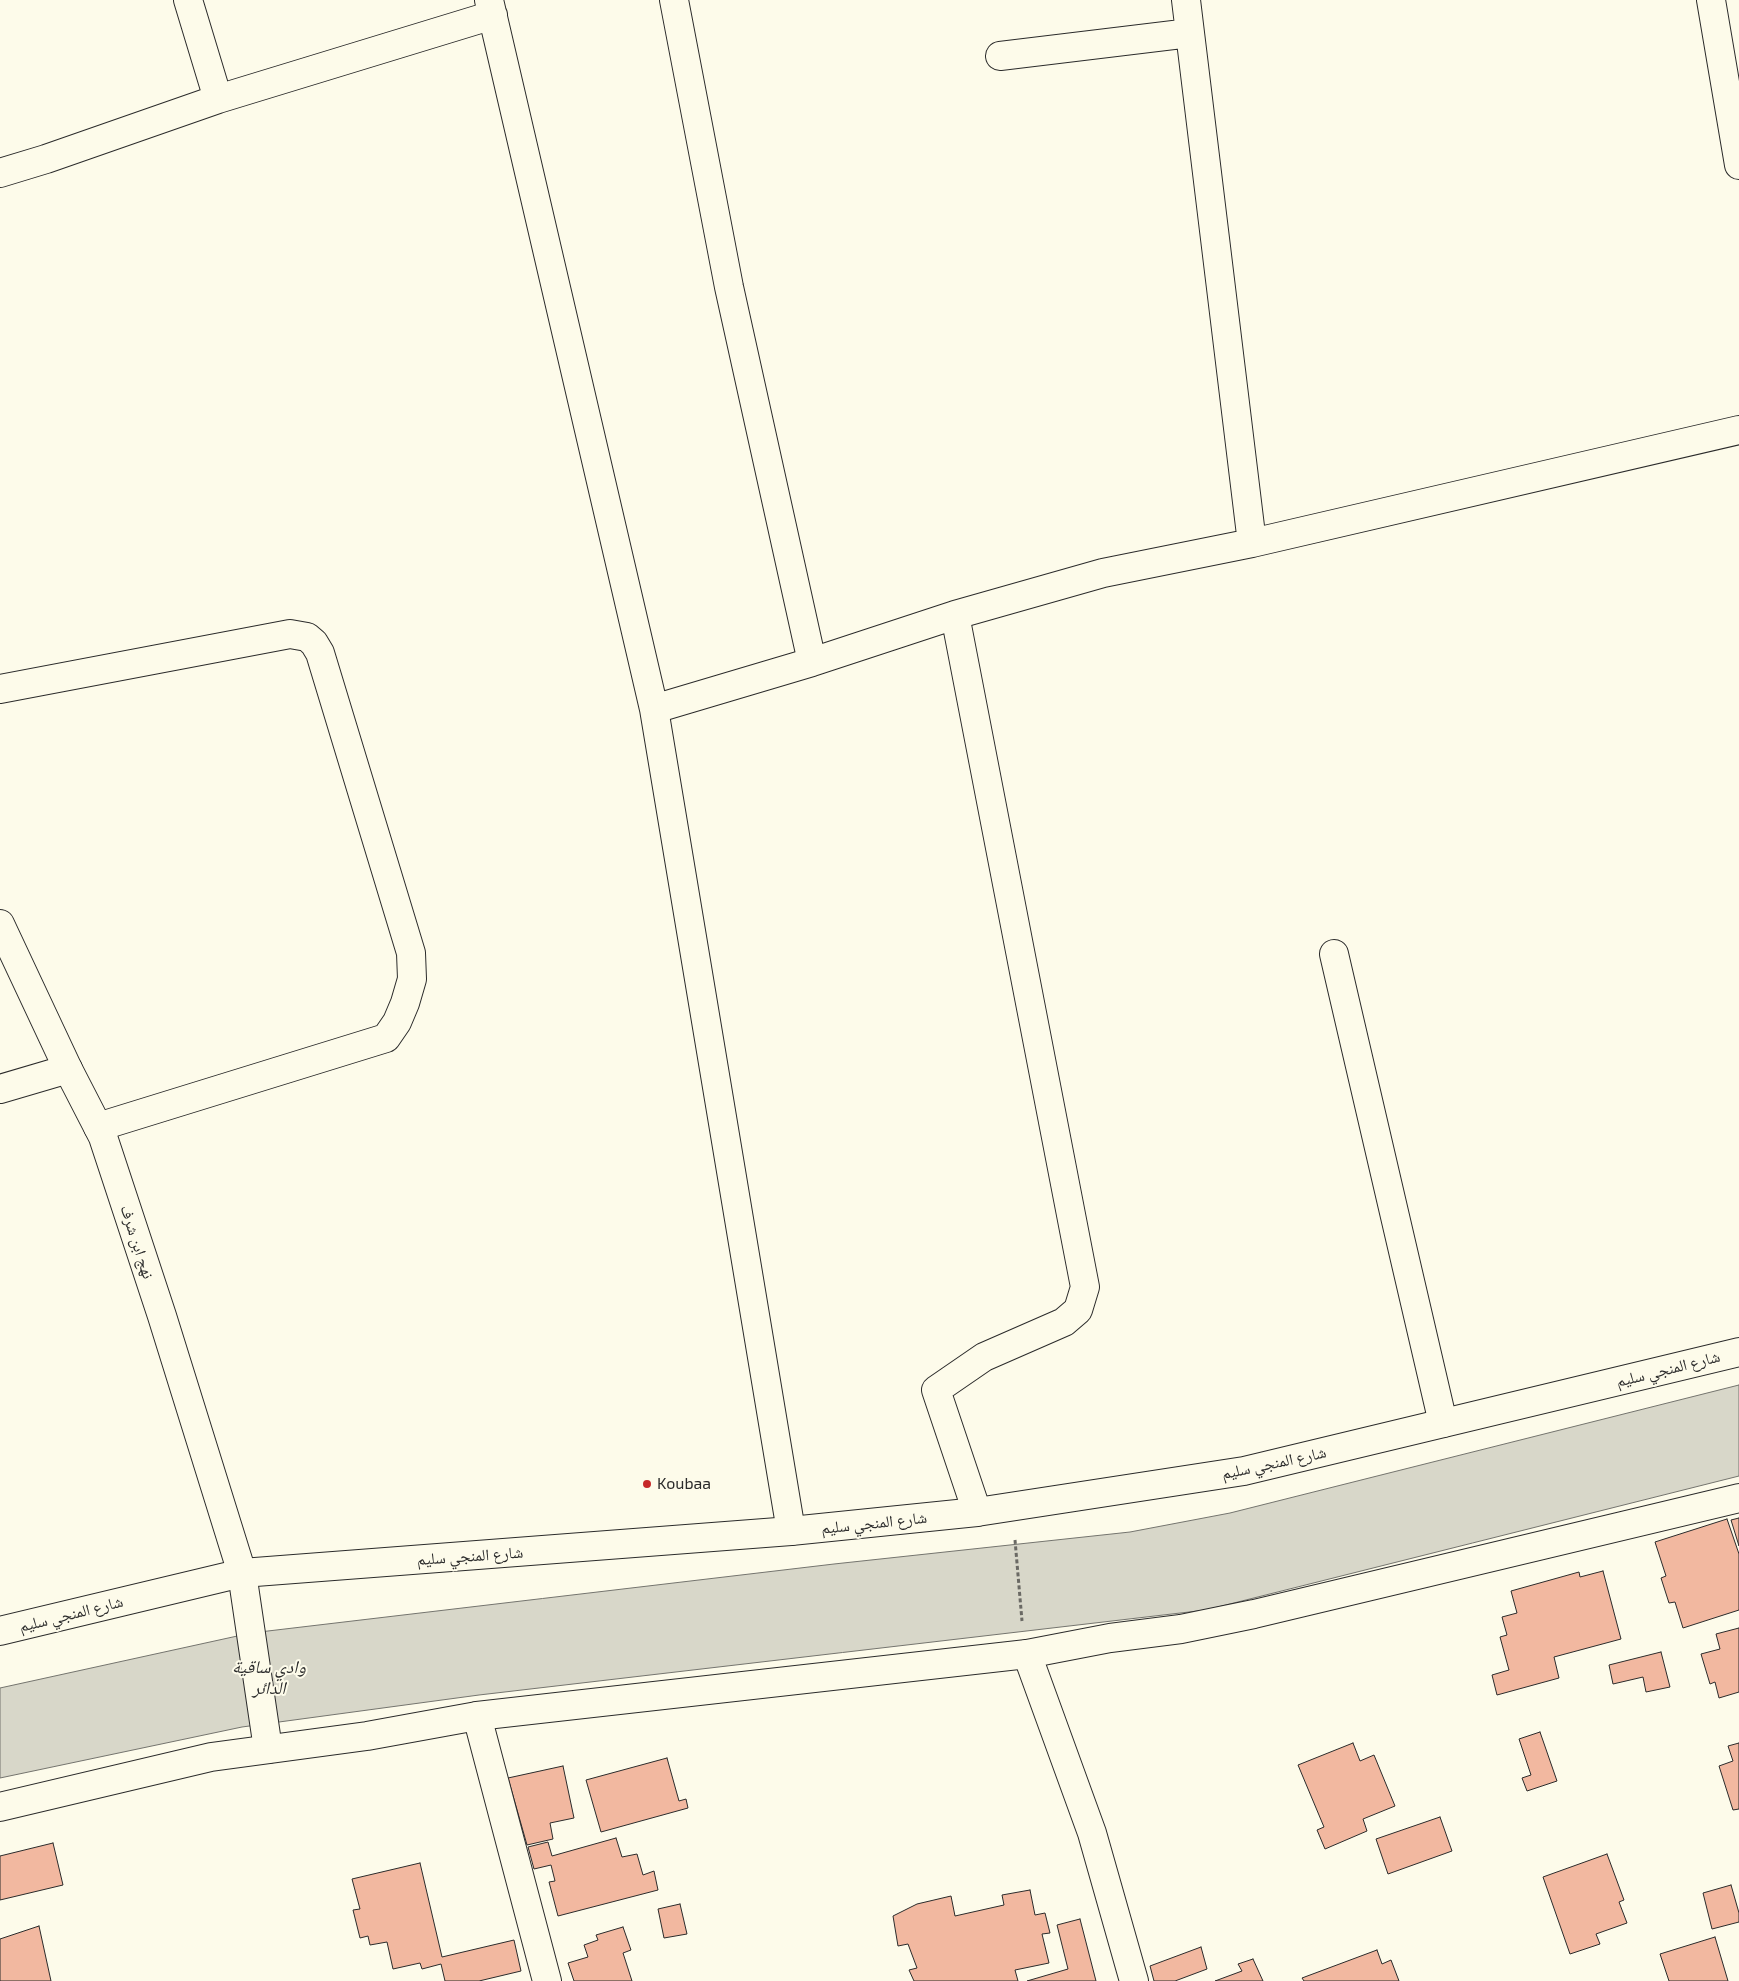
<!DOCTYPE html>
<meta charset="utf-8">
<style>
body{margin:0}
canvas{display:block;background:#fdfbea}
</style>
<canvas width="1739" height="1981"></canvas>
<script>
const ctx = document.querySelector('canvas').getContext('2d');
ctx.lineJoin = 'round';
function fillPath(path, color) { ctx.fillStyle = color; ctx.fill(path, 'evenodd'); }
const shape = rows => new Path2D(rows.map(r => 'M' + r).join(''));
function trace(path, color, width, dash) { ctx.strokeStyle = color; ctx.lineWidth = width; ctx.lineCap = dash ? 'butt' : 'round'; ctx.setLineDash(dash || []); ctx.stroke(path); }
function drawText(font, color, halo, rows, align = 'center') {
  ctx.font = font + ' "Exo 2","Noto Naskh Arabic",sans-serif'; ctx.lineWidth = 4; ctx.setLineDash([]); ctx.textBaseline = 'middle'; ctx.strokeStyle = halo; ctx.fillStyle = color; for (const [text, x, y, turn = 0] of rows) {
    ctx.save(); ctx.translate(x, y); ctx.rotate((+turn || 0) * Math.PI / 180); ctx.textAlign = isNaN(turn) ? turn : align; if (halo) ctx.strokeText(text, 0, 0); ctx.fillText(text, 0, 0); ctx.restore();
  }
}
const water = shape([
 [1739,1385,1739,1476,1206,1610,479,1695,242,1727,0,1778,0,1688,251,1633,834,1564,1130,1532,1230,1513,1739,1385]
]);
const building = shape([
 [1739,1518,1739,1546,1731,1520,1739,1518],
 [1727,1519,1739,1554,1739,1610,1683,1628,1675,1602,1669,1603,1661,1578,1666,1576,1655,1542,1727,1519],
 [1603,1571,1621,1639,1554,1657,1559,1678,1497,1695,1492,1675,1509,1670,1500,1637,1507,1635,1502,1617,1517,1613,1511,1591,1579,1572,1580,1577,1603,1571],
 [1739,1628,1739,1692,1719,1698,1715,1682,1710,1684,1701,1654,1720,1649,1716,1634,1739,1628],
 [1661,1652,1670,1687,1646,1692,1643,1677,1613,1684,1609,1665,1661,1652],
 [1540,1732,1557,1781,1527,1791,1522,1778,1531,1775,1519,1739,1540,1732],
 [1353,1743,1360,1761,1374,1755,1395,1806,1363,1819,1367,1831,1325,1849,1317,1830,1324,1827,1298,1765,1353,1743],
 [1739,1743,1739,1809,1733,1810,1719,1766,1733,1761,1728,1746,1739,1743],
 [667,1758,679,1801,686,1799,688,1808,601,1832,586,1780,667,1758],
 [563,1766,574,1818,550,1823,553,1839,527,1845,508,1778,563,1766],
 [1440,1817,1452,1851,1388,1874,1376,1839,1440,1817],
 [616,1838,622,1857,637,1854,643,1875,654,1871,658,1890,558,1916,549,1882,555,1881,551,1865,534,1869,528,1847,548,1842,552,1856,616,1838],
 [53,1843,63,1885,0,1900,0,1856,53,1843],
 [1607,1854,1624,1900,1619,1902,1627,1923,1596,1934,1600,1944,1570,1954,1543,1877,1607,1854],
 [420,1863,442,1957,514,1940,521,1971,479,1981,445,1981,441,1964,422,1969,420,1963,393,1969,387,1942,370,1945,368,1936,360,1938,353,1910,360,1909,352,1879,420,1863],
 [1731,1885,1739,1913,1739,1922,1712,1929,1703,1893,1731,1885],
 [1030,1890,1035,1915,1045,1913,1050,1933,1042,1934,1049,1963,1015,1970,1018,1981,914,1981,909,1970,917,1968,908,1944,898,1946,893,1916,917,1904,951,1896,955,1916,1004,1905,1002,1895,1030,1890],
 [680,1904,687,1934,664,1938,658,1909,680,1904],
 [1080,1919,1096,1981,1027,1981,1068,1969,1057,1925,1080,1919],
 [39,1926,51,1981,0,1981,0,1939,39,1926],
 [623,1927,631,1950,623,1953,632,1981,574,1981,568,1963,588,1957,584,1945,598,1940,596,1935,623,1927],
 [1715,1937,1728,1981,1669,1981,1660,1954,1715,1937],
 [1201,1947,1207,1969,1175,1981,1154,1981,1150,1966,1201,1947],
 [1377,1950,1382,1964,1391,1960,1399,1981,1304,1981,1302,1978,1377,1950],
 [1253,1959,1263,1981,1215,1981,1242,1971,1238,1964,1253,1959]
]);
const path = shape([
 [1015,1540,1022,1621]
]);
const minor = shape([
 [188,0,218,99],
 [489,0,654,709,791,1531],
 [674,0,729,287,812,662],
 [1186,0,1252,543],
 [1711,0,1739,165],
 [1000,56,1190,33],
 [0,173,46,159,218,99,493,15],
 [955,615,1085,1287,1078,1310,1064,1322,984,1357,936,1390,977,1512],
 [0,689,290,634,307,637,314,643,320,653,411,953,412,979,405,1003,397,1022,386,1038,98,1127],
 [654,709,812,662,955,615,1103,573,1252,543,1739,430],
 [1334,954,1443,1423],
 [0,1089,68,1069],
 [1027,1654,1092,1833,1134,1981],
 [477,1716,547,1981]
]);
const tertiary = shape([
 [0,924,68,1069,103,1137,162,1316,242,1573,268,1749]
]);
const secondary = shape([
 [0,1631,242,1573,791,1531,977,1512,1244,1471,1739,1352],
 [0,1807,211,1757,367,1736,477,1716,1027,1654,1110,1638,1181,1629,1254,1614,1739,1498]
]);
const markers = [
 [647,1484,5,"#c62828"]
];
const streetNames = [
 ["نهج ابن شرف",137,1242,72],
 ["شارع المنجي سليم",1668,1369,-14],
 ["شارع المنجي سليم",1274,1463,-12],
 ["شارع المنجي سليم",874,1523,-6],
 ["شارع المنجي سليم",470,1556,-4],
 ["شارع المنجي سليم",71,1614,-14]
];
const poiNames = [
 ["Koubaa",657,1484]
];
const waterNames = [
 ["وادي ساقية",269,1667],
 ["الدائر",269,1688]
];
fillPath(water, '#d8d7c9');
trace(water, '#74746e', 1);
fillPath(building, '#f2b8a0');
trace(building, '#2b2b2b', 1);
trace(minor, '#2b2b2b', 30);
trace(tertiary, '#2b2b2b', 30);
trace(secondary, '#2b2b2b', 30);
trace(path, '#6a6964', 3, [4, 2.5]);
trace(minor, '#fdfbea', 28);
trace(tertiary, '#fdfbea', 28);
trace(secondary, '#fdfbea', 28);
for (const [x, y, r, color] of markers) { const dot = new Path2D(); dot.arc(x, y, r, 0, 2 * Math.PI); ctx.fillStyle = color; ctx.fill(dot); trace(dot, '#fdfbea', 2); }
drawText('16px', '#2b2b2b', '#fdfbea', streetNames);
drawText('16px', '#2b2b2b', '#fdfbea', poiNames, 'left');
drawText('italic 18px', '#2b2b2b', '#fdfbea', waterNames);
</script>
